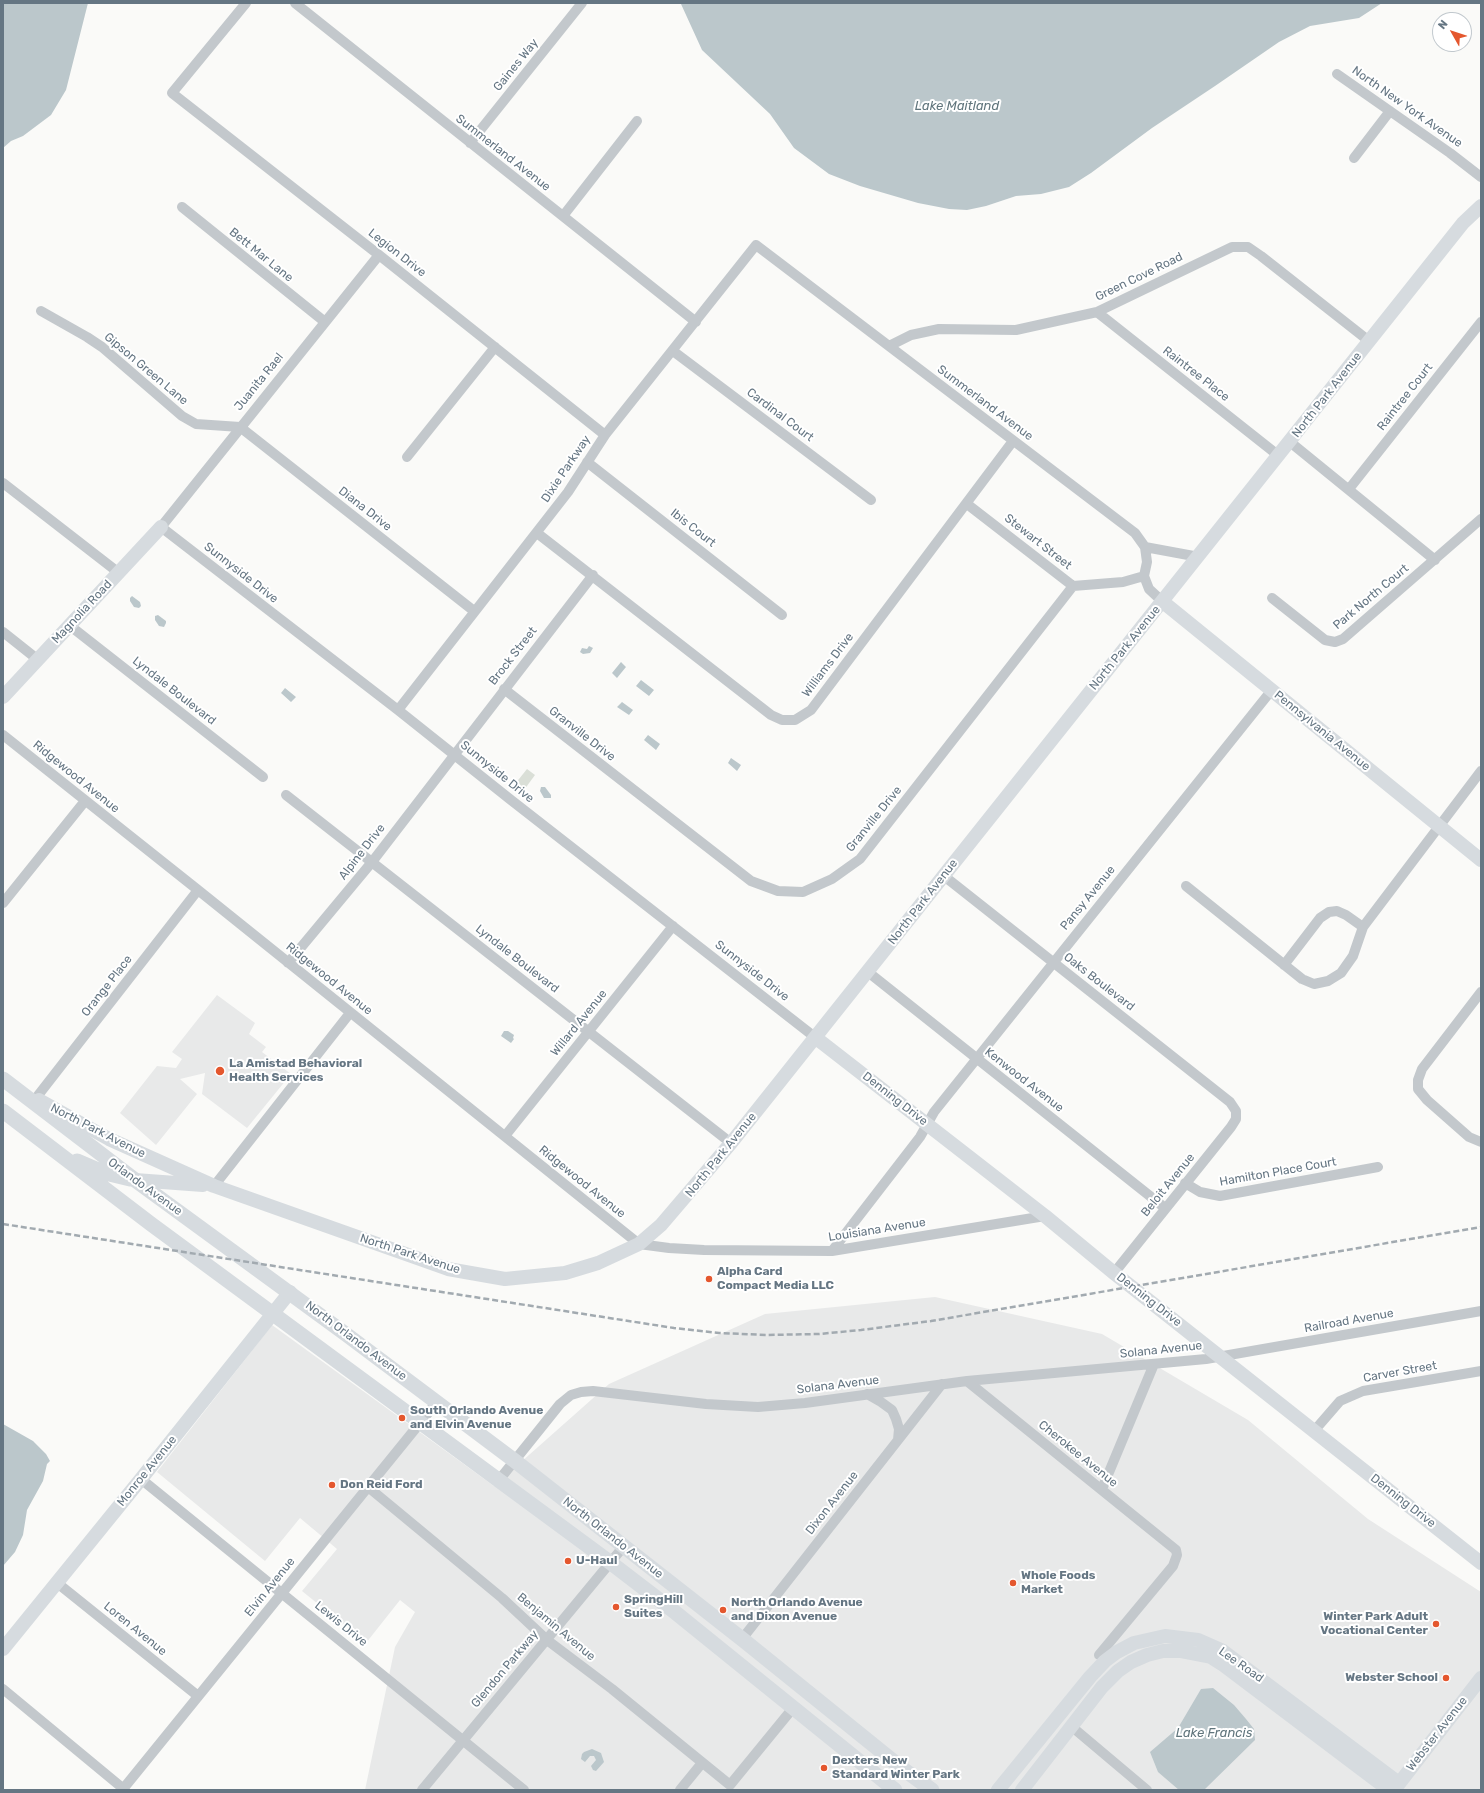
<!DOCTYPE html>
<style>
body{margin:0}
#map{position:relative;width:1484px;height:1793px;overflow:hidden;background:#fafaf8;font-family:Rubik,sans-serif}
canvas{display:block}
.frame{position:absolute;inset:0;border:4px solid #657683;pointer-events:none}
.north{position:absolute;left:1432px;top:12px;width:40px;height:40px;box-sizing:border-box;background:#fff;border:1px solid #c1c8cd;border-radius:50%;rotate:309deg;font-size:11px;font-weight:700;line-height:16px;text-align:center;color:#657683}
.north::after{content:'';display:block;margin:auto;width:14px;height:18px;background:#e4572e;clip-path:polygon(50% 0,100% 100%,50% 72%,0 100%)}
</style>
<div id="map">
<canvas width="1484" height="1793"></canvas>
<div class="frame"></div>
<div class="north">N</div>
</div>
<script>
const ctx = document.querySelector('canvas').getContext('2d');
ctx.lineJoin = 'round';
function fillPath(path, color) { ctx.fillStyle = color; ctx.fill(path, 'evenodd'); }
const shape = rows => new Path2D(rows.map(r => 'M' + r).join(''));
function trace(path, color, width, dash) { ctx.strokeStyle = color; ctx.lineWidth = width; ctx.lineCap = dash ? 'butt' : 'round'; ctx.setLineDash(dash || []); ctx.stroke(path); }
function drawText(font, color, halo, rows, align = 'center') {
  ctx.font = font + ' Rubik,sans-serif'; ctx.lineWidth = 4; ctx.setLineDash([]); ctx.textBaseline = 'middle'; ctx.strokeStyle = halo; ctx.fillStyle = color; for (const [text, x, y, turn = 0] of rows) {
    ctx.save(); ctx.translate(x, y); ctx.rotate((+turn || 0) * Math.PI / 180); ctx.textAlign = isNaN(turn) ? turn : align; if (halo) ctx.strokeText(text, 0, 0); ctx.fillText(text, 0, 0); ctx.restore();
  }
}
const built = shape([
 [217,995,255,1023,249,1034,266,1047,262,1052,291,1074,247,1128,202,1094,205,1073,180,1079,197,1094,156,1145,120,1113,157,1066,176,1068,182,1059,172,1052],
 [935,1297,1102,1334,1248,1420,1368,1519,1481,1592,1481,1790,365,1790,395,1647,415,1612,400,1600,366,1643,302,1591,337,1549,300,1518,265,1561,157,1472,272,1325,494,1486,609,1384,765,1314]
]);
const green = shape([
 [527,769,535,775,524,790,515,784]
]);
const water = shape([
 [3,3,88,3,66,90,51,115,23,136,11,141,3,148],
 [1382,3,1359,18,1310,26,1279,42,1215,86,1152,128,1091,173,1069,187,1041,194,1016,196,986,206,967,210,949,209,918,203,860,186,829,174,794,148,770,114,702,50,681,4],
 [132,596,140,602,141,606,139,608,134,607,130,601,130,598],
 [158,615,166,621,166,623,164,627,159,626,155,620,155,616],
 [589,646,593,648,590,653,583,654,580,652,582,648,587,649],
 [621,662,626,667,617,678,612,673],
 [641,680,654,690,649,696,636,686],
 [285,688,296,697,291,702,281,693],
 [622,702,633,710,629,715,617,707],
 [648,735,660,744,656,750,644,740],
 [731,758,741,765,737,771,728,763],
 [541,787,545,787,551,795,551,798,544,798,540,791],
 [504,1031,508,1031,514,1035,513,1038,514,1039,511,1043,501,1036],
 [3,1424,33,1441,46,1454,50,1461,47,1464,43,1481,27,1510,23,1535,15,1552,3,1566],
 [1213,1688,1234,1705,1246,1719,1254,1729,1255,1740,1204,1790,1179,1790,1158,1772,1150,1752,1178,1728,1201,1689],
 [592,1749,601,1753,604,1762,596,1771,593,1770,591,1766,596,1760,594,1756,590,1756,585,1762,581,1759,582,1754,584,1752]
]);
const street = shape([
 [246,3,172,93,379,255,605,435],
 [295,3,696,322],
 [1337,74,1450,153,1481,177],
 [470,143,582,3],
 [1354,158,1390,111],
 [182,207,325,322],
 [563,216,637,121],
 [379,255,161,527,398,710,511,800,816,1038],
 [41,311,87,337,102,347,182,416,196,424,240,427,474,611],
 [1097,312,1279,456],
 [889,346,911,335,939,329,1016,330,1097,312,1232,247,1248,247,1261,256,1369,341],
 [673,351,871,500],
 [1290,442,1435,560],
 [407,457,495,347],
 [587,462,782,615],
 [3,483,119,573],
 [1349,489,1481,322],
 [967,504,1073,586,1123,582,1144,576],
 [537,533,771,715,782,720,795,720,811,710,1013,441],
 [1145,547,1199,557],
 [1272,598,1325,640,1335,642,1343,639,1481,519],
 [69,625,263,777],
 [3,632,37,659],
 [504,689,751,881,778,891,803,892,832,879,860,859,1073,586],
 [398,710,568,492,605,435,756,245,1135,533,1145,547,1147,562,1144,576,1149,589,1163,602],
 [3,735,198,890,639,1244,669,1248,704,1250,832,1251,1045,1216],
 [286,795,731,1143],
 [944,876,1230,1102,1236,1111,1236,1119,1231,1127,1114,1273],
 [1186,886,1302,979,1314,984,1328,981,1341,973,1353,956,1363,927,1481,771],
 [3,903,85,801],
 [288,963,372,862,593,575],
 [1284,965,1320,918,1329,912,1337,911,1346,915,1363,927],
 [868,972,1165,1208],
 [1481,992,1422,1069,1418,1080,1418,1089,1427,1100,1469,1137,1481,1142],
 [36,1098,198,890],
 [505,1136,673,926],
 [1185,1183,1200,1192,1220,1196,1378,1167],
 [214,1186,350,1013],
 [832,1251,920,1137,934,1112,1271,691],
 [967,1381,1176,1550,1177,1555,1173,1566,1099,1655],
 [867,1394,881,1402,892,1410,896,1419,899,1429,898,1440],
 [1314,1431,1340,1401,1363,1391,1481,1371],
 [141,1479,524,1790],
 [499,1480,560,1404,571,1395,581,1392,593,1391,706,1404,758,1407,805,1403,967,1381,1206,1359,1481,1311],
 [368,1487,502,1598,547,1640,612,1689,730,1785,793,1708],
 [1102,1489,1154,1364],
 [56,1582,198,1696],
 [742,1639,942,1384],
 [3,1689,125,1790],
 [1071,1726,1147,1790],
 [123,1789,437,1402],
 [422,1790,624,1546],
 [680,1790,702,1763]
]);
const secondary = shape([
 [1163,602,1481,860],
 [3,697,161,527],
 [816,1038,1045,1216,1114,1273,1481,1563],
 [39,1100,109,1139,214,1186,448,1269,505,1279,565,1273,598,1263,639,1244,661,1225,731,1143,1463,223,1481,206],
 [135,1180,203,1185],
 [3,1649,141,1479,290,1292],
 [998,1790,1090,1677,1105,1661,1117,1652,1134,1643,1165,1636,1198,1640,1223,1651,1399,1783],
 [1022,1790,1102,1687,1118,1671,1131,1662,1147,1655,1163,1651,1180,1651,1211,1657,1222,1664,1389,1790],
 [1394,1790,1481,1678]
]);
const primary = shape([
 [3,1079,135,1180,347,1335,515,1461,742,1639,903,1769,932,1790],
 [3,1111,151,1224,611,1563,671,1609,895,1790],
 [77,1161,105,1173,130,1179]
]);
const rail = shape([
 [3,1224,674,1328,719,1333,766,1335,819,1334,861,1330,931,1321,1481,1227]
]);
const markers = [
 [220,1071,5,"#e4572e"],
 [709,1279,4,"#e4572e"],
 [402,1418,4,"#e4572e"],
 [332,1485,4,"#e4572e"],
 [568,1561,4,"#e4572e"],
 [1013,1583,4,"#e4572e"],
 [616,1607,4,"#e4572e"],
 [723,1610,4,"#e4572e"],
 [1436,1624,4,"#e4572e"],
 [1446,1678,4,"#e4572e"],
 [824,1768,4,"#e4572e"]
];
const streetNames = [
 ["Gaines Way",516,65,-51],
 ["North New York Avenue",1407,107,35],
 ["Summerland Avenue",503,153,38],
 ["Legion Drive",397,253,38],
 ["Bett Mar Lane",261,255,39],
 ["Green Cove Road",1139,277,-26],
 ["Gipson Green Lane",146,369,40],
 ["Raintree Place",1196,374,38],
 ["Juanita Rael",259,382,-51],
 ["North Park Avenue",1327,395,-52],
 ["Raintree Court",1405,397,-52],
 ["Summerland Avenue",985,403,37],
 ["Cardinal Court",780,415,37],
 ["Dixie Parkway",566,469,-56],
 ["Diana Drive",365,509,38],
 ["Ibis Court",693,528,38],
 ["Stewart Street",1038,542,38],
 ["Sunnyside Drive",241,573,38],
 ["Park North Court",1371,597,-40],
 ["Magnolia Road",82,612,-47],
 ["North Park Avenue",1125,648,-51],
 ["Brock Street",513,656,-52],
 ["Williams Drive",828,665,-53],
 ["Lyndale Boulevard",174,691,38],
 ["Pennsylvania Avenue",1322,731,39],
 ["Granville Drive",582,734,38],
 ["Sunnyside Drive",497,772,39],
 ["Ridgewood Avenue",76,777,39],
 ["Granville Drive",874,819,-51],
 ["Alpine Drive",362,852,-52],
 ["Pansy Avenue",1088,898,-51],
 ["North Park Avenue",923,902,-52],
 ["Lyndale Boulevard",517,959,38],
 ["Sunnyside Drive",752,971,38],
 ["Ridgewood Avenue",329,979,39],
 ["Oaks Boulevard",1099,982,38],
 ["Orange Place",107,986,-52],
 ["Willard Avenue",579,1023,-51],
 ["Kenwood Avenue",1024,1080,38],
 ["Denning Drive",895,1099,38],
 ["North Park Avenue",98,1131,27],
 ["North Park Avenue",721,1155,-51],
 ["Hamilton Place Court",1278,1172,-10],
 ["Ridgewood Avenue",582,1182,39],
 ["Beloit Avenue",1168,1185,-51],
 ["Orlando Avenue",145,1187,36],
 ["Louisiana Avenue",877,1230,-9],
 ["North Park Avenue",410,1254,18],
 ["Denning Drive",1149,1300,38],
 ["Railroad Avenue",1349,1321,-10],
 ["North Orlando Avenue",356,1341,37],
 ["Solana Avenue",1161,1350,-6],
 ["Carver Street",1400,1372,-10],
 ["Solana Avenue",838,1385,-7],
 ["Cherokee Avenue",1078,1454,39],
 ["Monroe Avenue",147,1471,-51],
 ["Denning Drive",1403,1501,38],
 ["Dixon Avenue",832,1503,-52],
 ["North Orlando Avenue",613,1538,38],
 ["Elvin Avenue",270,1587,-51],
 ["Lewis Drive",341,1624,39],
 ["Benjamin Avenue",556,1627,40],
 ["Loren Avenue",135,1629,39],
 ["Lee Road",1241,1665,35],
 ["Glendon Parkway",505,1669,-50],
 ["Webster Avenue",1437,1734,-52]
];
const poiNames = [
 ["La Amistad Behavioral",229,1064],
 ["Health Services",229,1078],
 ["Alpha Card",717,1272],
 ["Compact Media LLC",717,1286],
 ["South Orlando Avenue",410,1411],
 ["and Elvin Avenue",410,1425],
 ["Don Reid Ford",340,1485],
 ["U-Haul",576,1561],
 ["Whole Foods",1021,1576],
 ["Market",1021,1590],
 ["SpringHill",624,1600],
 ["Suites",624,1614],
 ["North Orlando Avenue",731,1603],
 ["and Dixon Avenue",731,1617],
 ["Winter Park Adult",1428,1617,"right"],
 ["Vocational Center",1428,1631,"right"],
 ["Webster School",1438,1678,"right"],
 ["Dexters New",832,1761],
 ["Standard Winter Park",832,1775]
];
const waterNames = [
 ["Lake Maitland",957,106],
 ["Lake Francis",1214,1733]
];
fillPath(built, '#e8e9e9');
fillPath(green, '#dadfd7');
fillPath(water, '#bbc7cb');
trace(street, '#c3c8cc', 10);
trace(secondary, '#d6dbdf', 14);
trace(primary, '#d6dbdf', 15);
trace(rail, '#a2aab0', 2.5, [6, 3]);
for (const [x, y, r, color] of markers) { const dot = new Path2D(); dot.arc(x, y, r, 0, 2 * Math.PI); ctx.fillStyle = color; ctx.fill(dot); trace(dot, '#fff', 1.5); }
drawText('12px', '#657683', '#fff', streetNames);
drawText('bold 12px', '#657683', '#fff', poiNames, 'left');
drawText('italic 13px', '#60757c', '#fff', waterNames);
</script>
